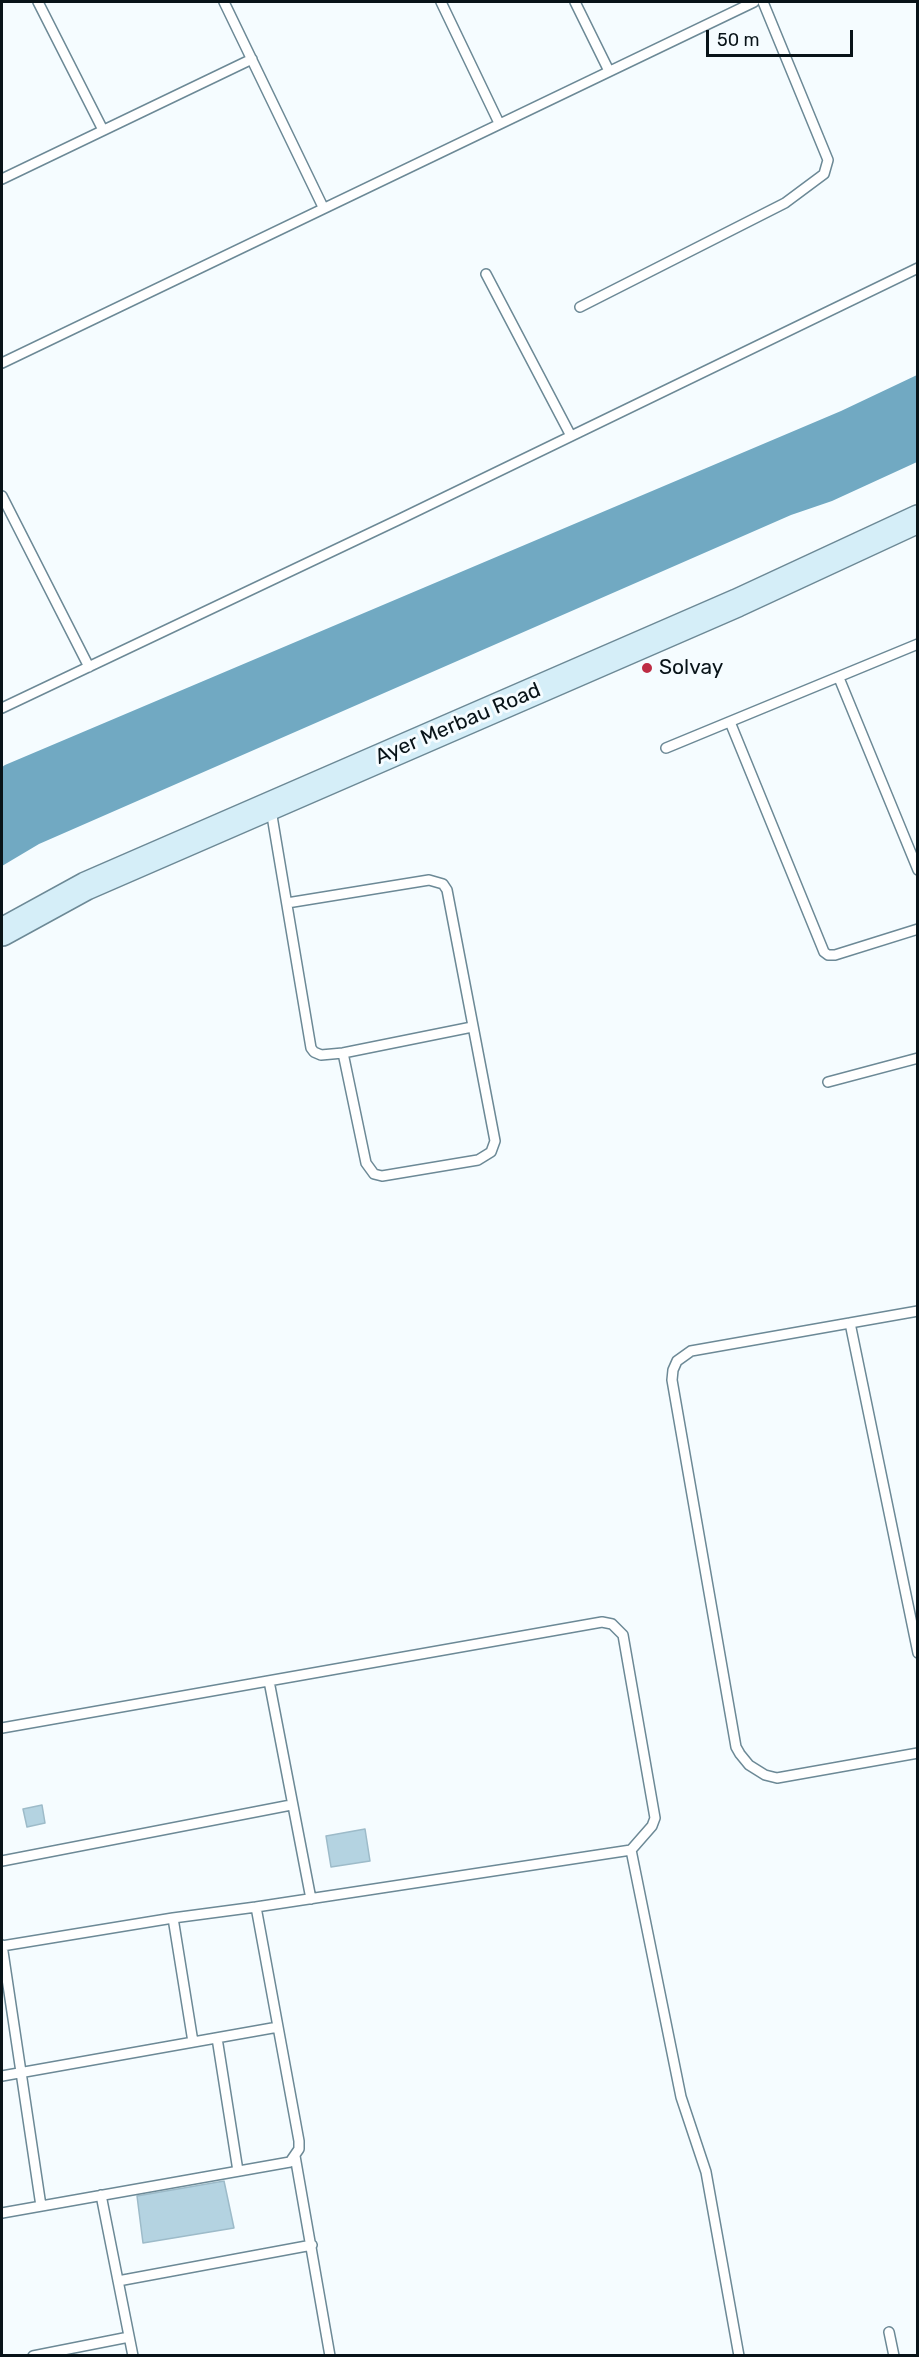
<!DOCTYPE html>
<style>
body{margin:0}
#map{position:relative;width:919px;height:2357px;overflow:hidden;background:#f5fcff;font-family:Rubik,sans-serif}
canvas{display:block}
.frame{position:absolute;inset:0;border:3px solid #081318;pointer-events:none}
.scale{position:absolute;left:706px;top:30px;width:147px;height:27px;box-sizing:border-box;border:3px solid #081318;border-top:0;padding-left:8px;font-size:18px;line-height:21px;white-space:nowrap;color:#081318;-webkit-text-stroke:4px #f5fcff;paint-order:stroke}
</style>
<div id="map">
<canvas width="919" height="2357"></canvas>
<div class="frame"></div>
<div class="scale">50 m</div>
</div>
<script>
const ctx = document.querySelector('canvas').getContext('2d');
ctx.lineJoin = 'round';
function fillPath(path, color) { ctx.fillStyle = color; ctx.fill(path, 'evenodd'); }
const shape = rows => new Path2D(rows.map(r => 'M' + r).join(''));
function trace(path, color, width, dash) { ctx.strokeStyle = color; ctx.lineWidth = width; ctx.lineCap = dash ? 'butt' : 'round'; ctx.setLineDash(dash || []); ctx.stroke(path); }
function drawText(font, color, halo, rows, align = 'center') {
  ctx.font = font + ' Rubik,sans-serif'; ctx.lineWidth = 6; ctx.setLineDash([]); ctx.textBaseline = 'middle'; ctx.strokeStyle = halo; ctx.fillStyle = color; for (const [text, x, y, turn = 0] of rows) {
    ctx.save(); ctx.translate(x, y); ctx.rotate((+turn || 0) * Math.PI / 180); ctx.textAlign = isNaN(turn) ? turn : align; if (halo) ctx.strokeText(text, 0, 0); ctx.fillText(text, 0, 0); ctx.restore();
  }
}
const water = shape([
 [917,375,917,462,832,501,791,515,39,844,2,866,2,767,5,765,841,411]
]);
const building = shape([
 [42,1805,45,1823,27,1827,23,1809,42,1805],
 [365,1829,370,1861,331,1867,326,1836,365,1829],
 [224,2181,234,2228,143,2243,137,2196,224,2181]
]);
const lane = shape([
 [38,2,103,130],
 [224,2,323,207],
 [441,2,499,123],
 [575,2,609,71],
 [2,179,252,59],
 [486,274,571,436],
 [580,307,785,203,824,174,828,160,763,2],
 [2,363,754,2],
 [2,496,89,667],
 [839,678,918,870],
 [2,708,398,520,918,268],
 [730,722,824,952,828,955,835,955,918,929],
 [666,748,918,644],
 [271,810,311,1048,314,1052,321,1055,343,1053,472,1027],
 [287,903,429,880,443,884,447,890,495,1141,491,1152,478,1160,382,1176,374,1174,366,1163,343,1053],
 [828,1082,918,1058],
 [918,1311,691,1351,677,1361,673,1370,672,1380,736,1747,740,1754,749,1765,765,1775,777,1778,918,1753],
 [850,1323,918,1653],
 [269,1681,311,1899],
 [2,1728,602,1622,612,1624,623,1635,655,1818,652,1826,631,1850,256,1907,173,1918,2,1946],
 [631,1850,681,2097,706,2172,739,2356],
 [2,1861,291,1805],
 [173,1918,193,2042],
 [2,1945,41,2206],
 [217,2038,238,2171],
 [2,2076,278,2027],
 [295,2156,330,2356],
 [101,2195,133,2356],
 [2,2213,290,2162,299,2149,299,2141,256,1907],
 [118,2281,312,2245],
 [889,2332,894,2356],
 [33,2356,129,2337]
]);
const secondary = shape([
 [2,932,86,886,737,603,918,519]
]);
const markers = [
 [647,668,6,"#bd2c44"]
];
const poiNames = [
 ["Solvay",659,668]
];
const streetNames = [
 ["Ayer Merbau Road",458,724,-23]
];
fillPath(water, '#71a9c2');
fillPath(building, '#b4d3e1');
trace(building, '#9dbbc9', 1.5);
trace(lane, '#6c8996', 12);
trace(secondary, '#6c8996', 30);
trace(lane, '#fff', 9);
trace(secondary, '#d5eef8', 27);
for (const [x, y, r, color] of markers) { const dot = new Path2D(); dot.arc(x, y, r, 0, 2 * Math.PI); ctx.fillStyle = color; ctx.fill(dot); trace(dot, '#f5fcff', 2); }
drawText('21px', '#081318', '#f5fcff', poiNames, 'left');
drawText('21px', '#081318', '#f5fcff', streetNames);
</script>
